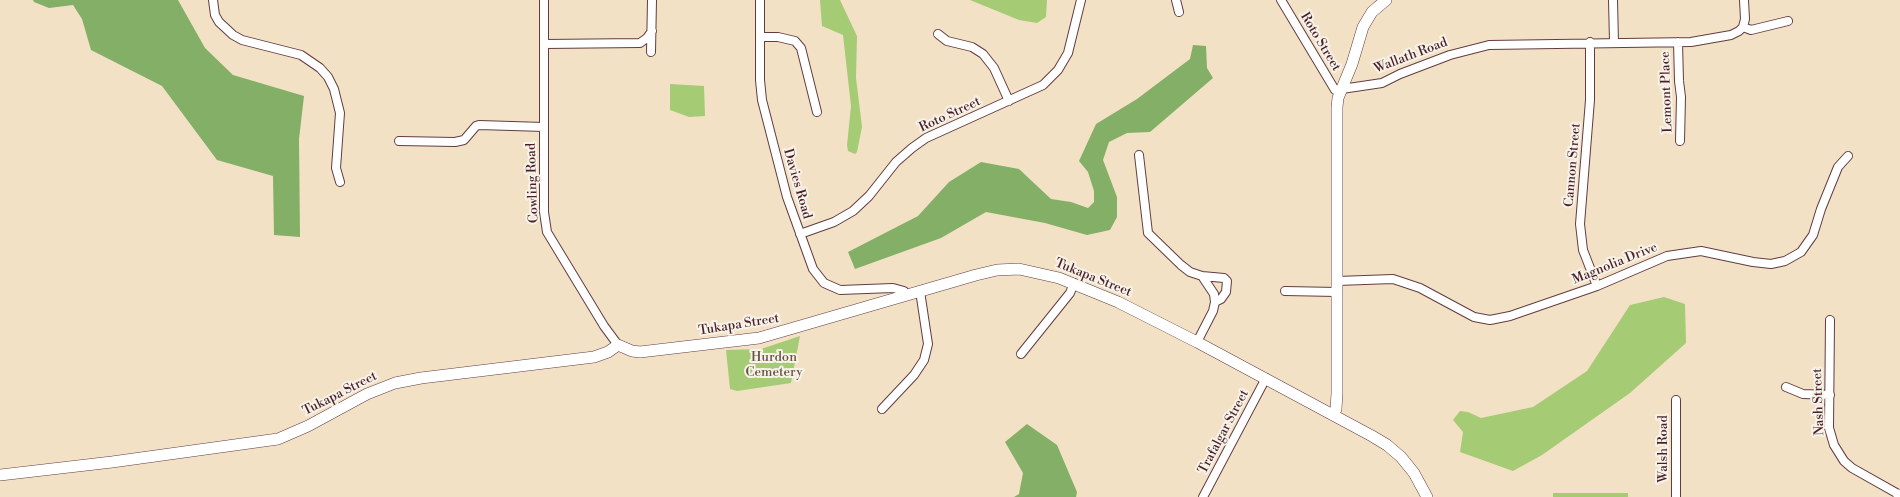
<!DOCTYPE html>
<style>
body{margin:0}
canvas{display:block;background:#f2e1c5}
</style>
<canvas width="1900" height="497"></canvas>
<script>
const ctx = document.querySelector('canvas').getContext('2d');
ctx.lineJoin = 'round';
function fillPath(path, color) { ctx.fillStyle = color; ctx.fill(path, 'evenodd'); }
const shape = rows => new Path2D(rows.map(r => 'M' + r).join(''));
function trace(path, color, width, dash) { ctx.strokeStyle = color; ctx.lineWidth = width; ctx.lineCap = dash ? 'butt' : 'round'; ctx.setLineDash(dash || []); ctx.stroke(path); }
function drawText(font, color, halo, rows, align = 'center') {
  ctx.font = font + ' "Libre Bodoni",serif'; ctx.lineWidth = 4; ctx.setLineDash([]); ctx.textBaseline = 'middle'; ctx.strokeStyle = halo; ctx.fillStyle = color; for (const [text, x, y, turn = 0] of rows) {
    ctx.save(); ctx.translate(x, y); ctx.rotate((+turn || 0) * Math.PI / 180); ctx.textAlign = isNaN(turn) ? turn : align; if (halo) ctx.strokeText(text, 0, 0); ctx.fillText(text, 0, 0); ctx.restore();
  }
}
const green = shape([
 [820,0,840,0,857,36,856,78,862,127,857,152,855,154,848,151,847,145,851,106,843,35,822,26],
 [970,0,1047,0,1046,17,1037,23,1019,20],
 [670,84,704,86,705,116,689,117,670,110],
 [1664,297,1685,304,1686,343,1630,393,1542,455,1513,471,1460,452,1463,432,1453,420,1460,411,1468,412,1481,418,1533,407,1587,371,1630,305],
 [800,336,791,383,737,391,730,389,726,350,761,349],
 [1553,493,1628,493,1628,497,1553,497]
]);
const forest = shape([
 [33,0,178,0,205,48,233,75,304,96,299,139,300,237,274,235,273,176,217,160,162,86,91,50,82,19,73,5,49,8,34,2],
 [1193,45,1206,46,1207,68,1213,78,1150,132,1127,133,1109,142,1103,160,1117,197,1117,217,1110,230,1087,235,1045,223,986,212,941,238,855,269,848,252,918,216,949,182,981,162,1019,169,1051,199,1071,202,1088,208,1094,202,1094,191,1088,172,1079,161,1096,124,1137,99,1190,59],
 [1027,424,1057,445,1077,492,1076,497,1014,497,1019,494,1023,473,1005,442]
]);
const street = shape([
 [213,0,215,15,219,22,233,35,242,40,301,55,320,68,328,77,334,89,340,113,336,168,340,182],
 [544,0,544,212,547,232,604,326,618,345],
 [760,0,760,80,762,100,787,197,813,269,824,283,840,290,893,288,904,291,905,295],
 [1176,0,1179,12],
 [1281,0,1335,90,1382,83,1400,74,1450,55,1489,45,1691,42,1731,35,1739,31,1743,27,1751,30,1788,21],
 [1613,0,1614,42],
 [1743,27,1745,19,1744,0],
 [938,34,947,41,972,47,983,54,994,68,1009,101],
 [760,37,778,37,795,41,801,48,817,112],
 [1590,42,1590,100,1580,224,1583,250,1597,286],
 [1678,42,1679,81,1681,97,1680,141],
 [544,44,640,43,647,38,652,31],
 [651,52,652,0],
 [399,141,455,142,464,140,476,126,479,125,544,127],
 [1139,155,1148,233,1181,265,1190,272,1202,276,1214,294,1215,302,1213,311,1197,342],
 [800,234,834,222,853,211,869,196,896,162,912,148,926,138,1043,85,1058,70,1068,53,1081,0],
 [1202,276,1224,278,1227,281,1226,292,1221,299,1215,302],
 [1337,281,1393,279,1420,288,1474,317,1490,320,1510,316,1597,286,1667,256,1701,251,1753,262,1771,264,1785,261,1801,252,1813,235,1821,209,1838,167,1848,156],
 [1285,291,1337,292],
 [1830,320,1829,428,1834,445,1844,461,1852,468,1900,495],
 [1021,354,1070,293,1074,283],
 [1786,387,1803,394,1830,395],
 [1676,400,1676,497],
 [882,409,914,375,924,360,928,344,920,291],
 [1203,497,1266,378]
]);
const secondary = shape([
 [1333,415,1336,409,1337,393,1337,107,1338,98,1352,64,1363,27,1372,12,1386,0],
 [0,475,112,462,278,439,308,426,367,394,395,383,421,378,594,357,608,352,618,345,632,351,640,352,759,338,976,275,997,270,1019,269,1059,278,1118,302,1197,342,1372,436,1387,445,1401,457,1414,473,1427,497],
 [1899,497,1900,495]
]);
const streetNames = [
 ["Roto Street",1320,42,59],
 ["Wallath Road",1411,56,-21],
 ["Lemont Place",1667,92,-92],
 ["Roto Street",950,115,-25],
 ["Cannon Street",1573,165,-85],
 ["Cowling Road",533,183,-92],
 ["Davies Road",797,184,74],
 ["Magnolia Drive",1615,264,-22],
 ["Tukapa Street",1093,278,22],
 ["Tukapa Street",739,325,-9],
 ["Tukapa Street",340,394,-27],
 ["Nash Street",1819,402,-92],
 ["Trafalgar Street",1224,432,-62],
 ["Walsh Road",1664,449,-90]
];
const parkNames = [
 ["Hurdon",774,358],
 ["Cemetery",774,373]
];
fillPath(green, '#a6cb75');
fillPath(forest, '#84af66');
trace(street, '#633c42', 10);
trace(secondary, '#633c42', 12);
trace(street, '#fff', 8);
trace(secondary, '#fff', 11);
drawText('13px', '#4a1f2b', '#f7f3e8', streetNames);
drawText('13px', '#665341', '#f7f3e8', parkNames);
</script>
